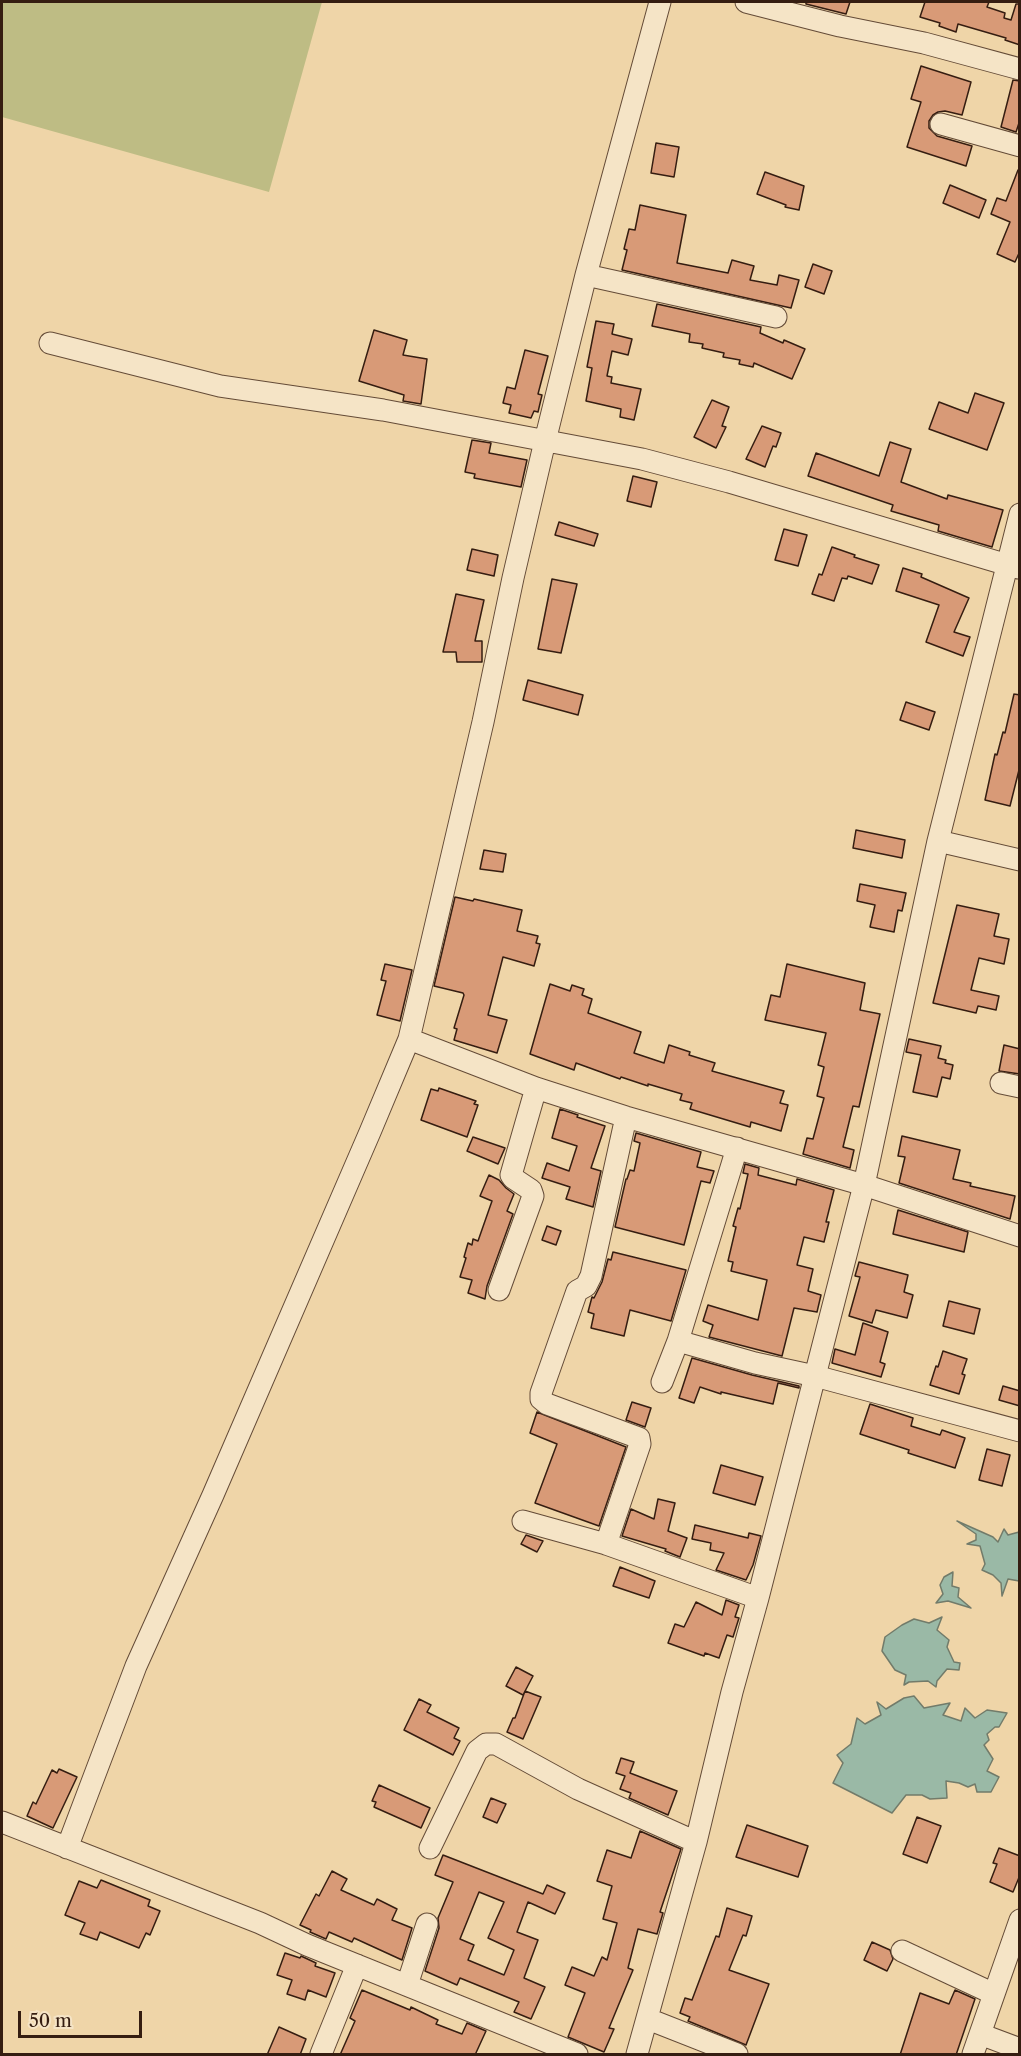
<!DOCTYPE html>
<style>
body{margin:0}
#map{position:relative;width:1021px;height:2056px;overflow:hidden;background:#efd5a8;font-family:"Libre Caslon Text",serif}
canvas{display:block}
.frame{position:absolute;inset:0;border:3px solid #351d11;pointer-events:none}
.scale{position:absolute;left:18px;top:2011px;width:124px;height:27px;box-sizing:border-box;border:3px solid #351d11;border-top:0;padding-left:8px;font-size:18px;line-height:21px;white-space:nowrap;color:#351d11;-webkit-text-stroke:4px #f5e4c6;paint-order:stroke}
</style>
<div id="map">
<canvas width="1021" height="2056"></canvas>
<div class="frame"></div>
<div class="scale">50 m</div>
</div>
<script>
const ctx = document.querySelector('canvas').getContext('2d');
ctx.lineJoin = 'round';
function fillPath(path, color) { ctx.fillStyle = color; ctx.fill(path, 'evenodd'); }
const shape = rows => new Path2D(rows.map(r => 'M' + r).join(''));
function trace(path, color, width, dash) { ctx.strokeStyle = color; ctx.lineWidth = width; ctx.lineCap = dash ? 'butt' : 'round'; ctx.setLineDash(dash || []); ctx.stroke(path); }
const green = shape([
 [2,2,322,2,269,192,2,117]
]);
const water = shape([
 [957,1521,993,1537,998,1542,1004,1529,1008,1535,1019,1532,1019,1581,1008,1579,1002,1596,1001,1583,993,1575,982,1570,985,1564,980,1546,967,1544,976,1540,976,1534,957,1521],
 [953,1572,952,1586,959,1588,958,1597,971,1608,948,1601,936,1603,943,1594,940,1585,944,1577,953,1572],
 [942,1617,937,1630,949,1640,947,1647,954,1662,960,1663,959,1670,947,1669,937,1681,936,1687,928,1681,909,1682,904,1685,906,1675,895,1670,882,1651,885,1637,902,1625,914,1619,929,1623,942,1617],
 [914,1696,924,1708,950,1703,943,1715,961,1721,965,1708,975,1718,987,1710,1007,1713,999,1727,995,1727,987,1734,989,1740,984,1745,993,1759,987,1771,999,1777,991,1792,977,1792,975,1784,968,1787,959,1783,946,1781,947,1798,930,1799,922,1795,906,1795,892,1813,833,1783,843,1763,837,1755,851,1744,857,1718,865,1724,881,1715,877,1702,886,1709,904,1698,914,1696]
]);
const building = shape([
 [806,2,850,2,846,14,806,4,806,2],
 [925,2,989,2,987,7,1005,13,1004,18,1011,20,1016,4,1020,4,1020,45,1005,40,1006,38,958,24,956,32,939,26,940,23,920,17,925,2],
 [921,66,971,82,962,115,945,111,938,112,933,115,929,121,929,128,937,136,972,146,966,166,907,147,921,102,911,99,921,66],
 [1013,80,1020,81,1020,120,1016,132,1001,127,1013,80],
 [656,143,679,147,674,177,651,173,656,143],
 [1018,170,1020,170,1020,251,1015,262,997,254,1010,222,991,214,997,198,1006,201,1018,170],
 [765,172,804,186,799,210,785,207,786,205,757,194,765,172],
 [950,185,986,200,979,218,943,203,950,185],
 [640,205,686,215,677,263,728,273,732,260,754,266,750,280,777,285,779,275,799,280,791,308,622,270,627,250,624,249,629,229,635,230,640,205],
 [813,264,832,271,824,294,805,287,813,264],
 [657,304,761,327,760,333,783,343,784,340,805,349,792,379,754,363,753,367,739,364,740,360,723,357,724,353,702,348,703,344,689,342,690,334,652,326,657,304],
 [596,321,614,324,612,334,632,339,628,355,612,351,607,376,612,377,611,383,641,389,634,420,620,417,621,409,586,401,592,368,587,367,596,321],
 [374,330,407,340,403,355,427,359,421,404,403,401,404,395,359,381,374,330],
 [525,350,548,356,538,394,542,395,538,412,534,411,531,418,509,413,511,405,503,403,507,387,515,389,525,350],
 [975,393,1004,403,987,450,929,429,939,402,968,413,975,393],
 [712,400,729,407,722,426,726,427,716,448,694,437,712,400],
 [762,426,781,433,776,447,773,446,765,467,746,459,762,426],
 [472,440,491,443,489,453,527,460,521,487,474,478,475,474,465,472,472,440],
 [890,442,911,449,901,482,947,499,948,495,1003,510,992,547,938,531,939,525,891,511,893,505,808,476,816,453,879,476,890,442],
 [633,476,657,482,651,507,627,501,633,476],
 [559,522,598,534,594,546,555,535,559,522],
 [784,529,807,535,798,566,775,560,784,529],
 [832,547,855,555,854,557,879,565,872,584,848,576,847,579,842,578,834,601,812,594,819,574,822,575,832,547],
 [472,549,498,555,494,576,467,570,472,549],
 [903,568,922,574,921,577,969,598,954,632,970,637,963,656,926,642,939,605,896,591,903,568],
 [552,579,577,584,561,653,538,649,552,579],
 [456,594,484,600,475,641,482,641,482,662,457,662,456,652,443,652,456,594],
 [528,680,583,695,578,715,523,700,528,680],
 [1014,694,1020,695,1020,766,1010,806,985,800,995,754,997,755,1003,732,1005,733,1014,694],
 [906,702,935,712,929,730,900,720,906,702],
 [856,830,905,840,902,858,853,848,856,830],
 [484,850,506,854,503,872,480,869,484,850],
 [860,884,906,893,902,911,898,910,894,932,870,927,875,905,857,901,860,884],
 [455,897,473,901,474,899,522,910,517,931,538,936,536,943,540,944,534,966,503,957,488,1015,507,1020,497,1053,454,1040,457,1029,454,1028,464,995,463,993,434,986,455,897],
 [957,905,999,914,994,936,1009,939,1004,964,979,958,971,990,999,996,996,1010,978,1006,976,1013,933,1003,957,905],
 [385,964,412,970,400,1021,377,1015,386,981,381,980,385,964],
 [787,964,865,983,860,1010,880,1014,859,1107,853,1106,843,1147,854,1150,850,1168,803,1154,807,1138,813,1139,824,1098,817,1096,824,1067,818,1065,826,1033,765,1020,771,995,780,997,787,964],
 [550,984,570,991,572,985,584,989,582,995,592,999,588,1013,641,1032,634,1053,664,1063,669,1045,690,1052,689,1055,715,1063,712,1071,784,1091,780,1103,788,1105,781,1131,751,1122,750,1127,690,1109,692,1103,680,1100,682,1094,648,1084,648,1086,621,1077,620,1079,576,1063,574,1070,530,1054,550,984],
 [909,1039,941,1046,938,1058,946,1060,945,1063,953,1065,950,1079,942,1077,937,1097,913,1092,921,1055,906,1052,909,1039],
 [1004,1045,1020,1049,1020,1074,999,1071,1004,1045],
 [439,1088,476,1101,474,1104,478,1105,467,1137,421,1120,431,1089,438,1091,439,1088],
 [560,1109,578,1115,577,1117,605,1126,591,1168,601,1171,593,1207,566,1199,570,1187,542,1178,547,1163,569,1171,577,1146,552,1138,560,1109],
 [636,1133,701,1152,697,1167,714,1171,710,1183,701,1181,684,1245,615,1227,626,1179,627,1179,630,1170,634,1171,640,1143,634,1141,636,1133],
 [902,1136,960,1150,953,1179,971,1183,970,1186,1015,1196,1010,1219,899,1183,905,1157,898,1156,902,1136],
 [473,1137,505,1148,498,1164,467,1151,473,1137],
 [745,1164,759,1168,758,1175,796,1185,797,1179,834,1190,826,1222,829,1222,824,1242,804,1237,797,1265,813,1269,808,1291,821,1295,817,1312,794,1308,782,1356,709,1337,713,1325,703,1321,708,1305,758,1320,767,1280,731,1271,733,1262,728,1261,736,1227,733,1226,738,1208,740,1209,748,1174,743,1173,745,1164],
 [489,1175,499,1180,506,1188,514,1194,507,1211,513,1214,487,1286,485,1299,468,1293,472,1280,460,1277,466,1258,464,1257,468,1243,472,1245,473,1239,478,1241,492,1201,480,1196,489,1175],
 [898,1210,968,1232,964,1252,893,1234,898,1210],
 [547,1226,561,1231,556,1245,542,1240,547,1226],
 [613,1252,686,1270,671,1321,630,1310,624,1336,591,1328,594,1314,588,1312,592,1297,594,1298,602,1282,608,1259,611,1260,613,1252],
 [859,1262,908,1275,904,1292,913,1295,907,1318,876,1310,872,1323,849,1316,860,1277,855,1276,859,1262],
 [949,1301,980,1309,974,1334,943,1326,949,1301],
 [863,1323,888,1332,880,1362,885,1364,881,1377,832,1363,835,1349,855,1355,863,1323],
 [943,1351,967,1359,962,1374,965,1375,959,1394,930,1385,936,1366,938,1367,943,1351],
 [692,1358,752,1375,799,1386,799,1388,778,1383,773,1404,721,1392,721,1394,700,1387,694,1403,679,1398,692,1358],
 [1003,1386,1020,1391,1020,1406,999,1400,1003,1386],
 [632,1402,651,1408,645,1427,626,1420,632,1402],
 [870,1404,913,1418,911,1426,940,1435,942,1430,965,1438,955,1468,908,1453,909,1450,860,1434,870,1404],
 [537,1412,626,1447,599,1526,535,1503,557,1444,530,1433,537,1412],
 [987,1449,1010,1455,1002,1486,979,1480,987,1449],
 [721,1465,763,1477,755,1505,713,1493,721,1465],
 [658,1499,675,1503,668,1531,687,1538,680,1557,665,1551,666,1549,622,1536,631,1509,654,1519,658,1499],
 [695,1525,748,1538,749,1533,761,1536,753,1565,746,1580,716,1570,724,1553,710,1550,711,1543,692,1539,695,1525],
 [526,1535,543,1541,537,1552,521,1544,526,1535],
 [620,1567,655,1581,649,1598,613,1586,620,1567],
 [726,1600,739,1605,735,1617,739,1618,733,1637,727,1635,719,1658,705,1653,704,1656,668,1643,675,1624,684,1627,696,1602,722,1615,726,1600],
 [516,1667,533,1676,523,1695,506,1686,516,1667],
 [525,1691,541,1697,523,1739,507,1732,513,1718,515,1718,525,1691],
 [419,1699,431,1705,427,1712,459,1728,454,1738,460,1741,453,1755,404,1730,419,1699],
 [621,1758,634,1762,630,1773,677,1791,668,1815,629,1798,631,1793,620,1789,625,1776,616,1773,621,1758],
 [59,1769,77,1777,53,1828,27,1816,33,1802,36,1804,52,1770,57,1773,59,1769],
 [379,1785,430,1808,421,1828,374,1807,376,1802,372,1801,379,1785],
 [491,1798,506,1804,497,1823,483,1817,491,1798],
 [917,1817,941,1826,927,1863,903,1854,917,1817],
 [747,1825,808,1846,798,1877,736,1857,747,1825],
 [640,1831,681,1849,660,1912,663,1913,657,1934,638,1929,628,1968,633,1970,609,2028,614,2029,604,2052,568,2037,585,1993,565,1985,572,1967,594,1976,602,1957,607,1960,617,1923,603,1919,612,1886,597,1881,607,1850,631,1858,640,1831],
 [999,1848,1020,1856,1020,1875,1013,1892,990,1882,997,1864,993,1863,999,1848],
 [443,1855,543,1894,547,1885,565,1893,555,1914,528,1902,517,1932,538,1940,524,1978,545,1987,531,2019,514,2012,519,2002,460,1978,457,1985,425,1971,439,1928,438,1918,453,1882,435,1875,443,1855],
 [479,1892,504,1902,488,1938,514,1950,504,1975,468,1960,474,1945,460,1939,479,1892],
 [332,1871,347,1879,341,1890,374,1905,377,1899,397,1909,392,1920,412,1928,402,1960,354,1938,352,1942,329,1932,326,1939,310,1932,311,1930,300,1925,316,1894,319,1896,332,1871],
 [101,1880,150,1900,148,1906,160,1911,150,1935,146,1933,139,1948,100,1932,97,1940,80,1934,85,1923,65,1915,79,1881,97,1888,101,1880],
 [727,1908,752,1916,746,1936,743,1935,729,1970,769,1984,746,2045,688,2021,690,2017,680,2013,685,1998,692,2000,716,1936,719,1937,727,1908],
 [872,1942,890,1950,893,1959,887,1971,864,1960,872,1942],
 [285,1953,300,1958,301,1956,316,1963,315,1966,335,1973,326,1997,308,1990,305,2000,287,1994,292,1980,277,1975,285,1953],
 [362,1990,410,2010,411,2007,438,2020,436,2024,462,2034,467,2023,486,2031,475,2055,340,2055,355,2021,350,2018,362,1990],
 [955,1990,975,1999,956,2055,900,2055,920,1993,949,2004,955,1990],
 [279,2027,306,2039,300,2055,267,2055,279,2027]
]);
const minor = shape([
 [746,2,840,26,924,43,1020,69],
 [941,124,1020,146],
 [586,275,776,317],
 [50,343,220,386,383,410,642,459,729,482,1018,568],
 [938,841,1020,860],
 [409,1039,536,1088,626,1117,864,1185,1020,1236],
 [1001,1083,1020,1087],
 [737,1148,678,1341,755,1363,815,1376,1020,1431],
 [499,1290,533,1196,531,1190,513,1178,511,1175,536,1088],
 [662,1382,678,1341],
 [523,1521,606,1544,758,1598],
 [606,1544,640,1444,639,1438,547,1404,541,1399,541,1393,577,1291,586,1286,591,1276,626,1117],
 [2,1822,260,1923,307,1945,577,2054],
 [67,1848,136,1666,213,1495,370,1132,409,1039,483,722,513,578,545,441,586,275,660,2],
 [430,1848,477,1751,486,1744,496,1744,578,1789,696,1842],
 [902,1951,994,1994],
 [407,1985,427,1924],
 [648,2019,737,2054],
 [980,2034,1020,2049],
 [321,2054,357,1965],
 [637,2054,696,1842,732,1692,758,1598,864,1185,938,841,1020,514],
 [973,2054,1020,1920]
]);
fillPath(green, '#bebc84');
fillPath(water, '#9ab9a6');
trace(water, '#727b6a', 1.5);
fillPath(building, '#d89a77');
trace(building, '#351d11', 1.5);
trace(minor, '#644b37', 23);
trace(minor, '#f5e4c6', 21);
</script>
